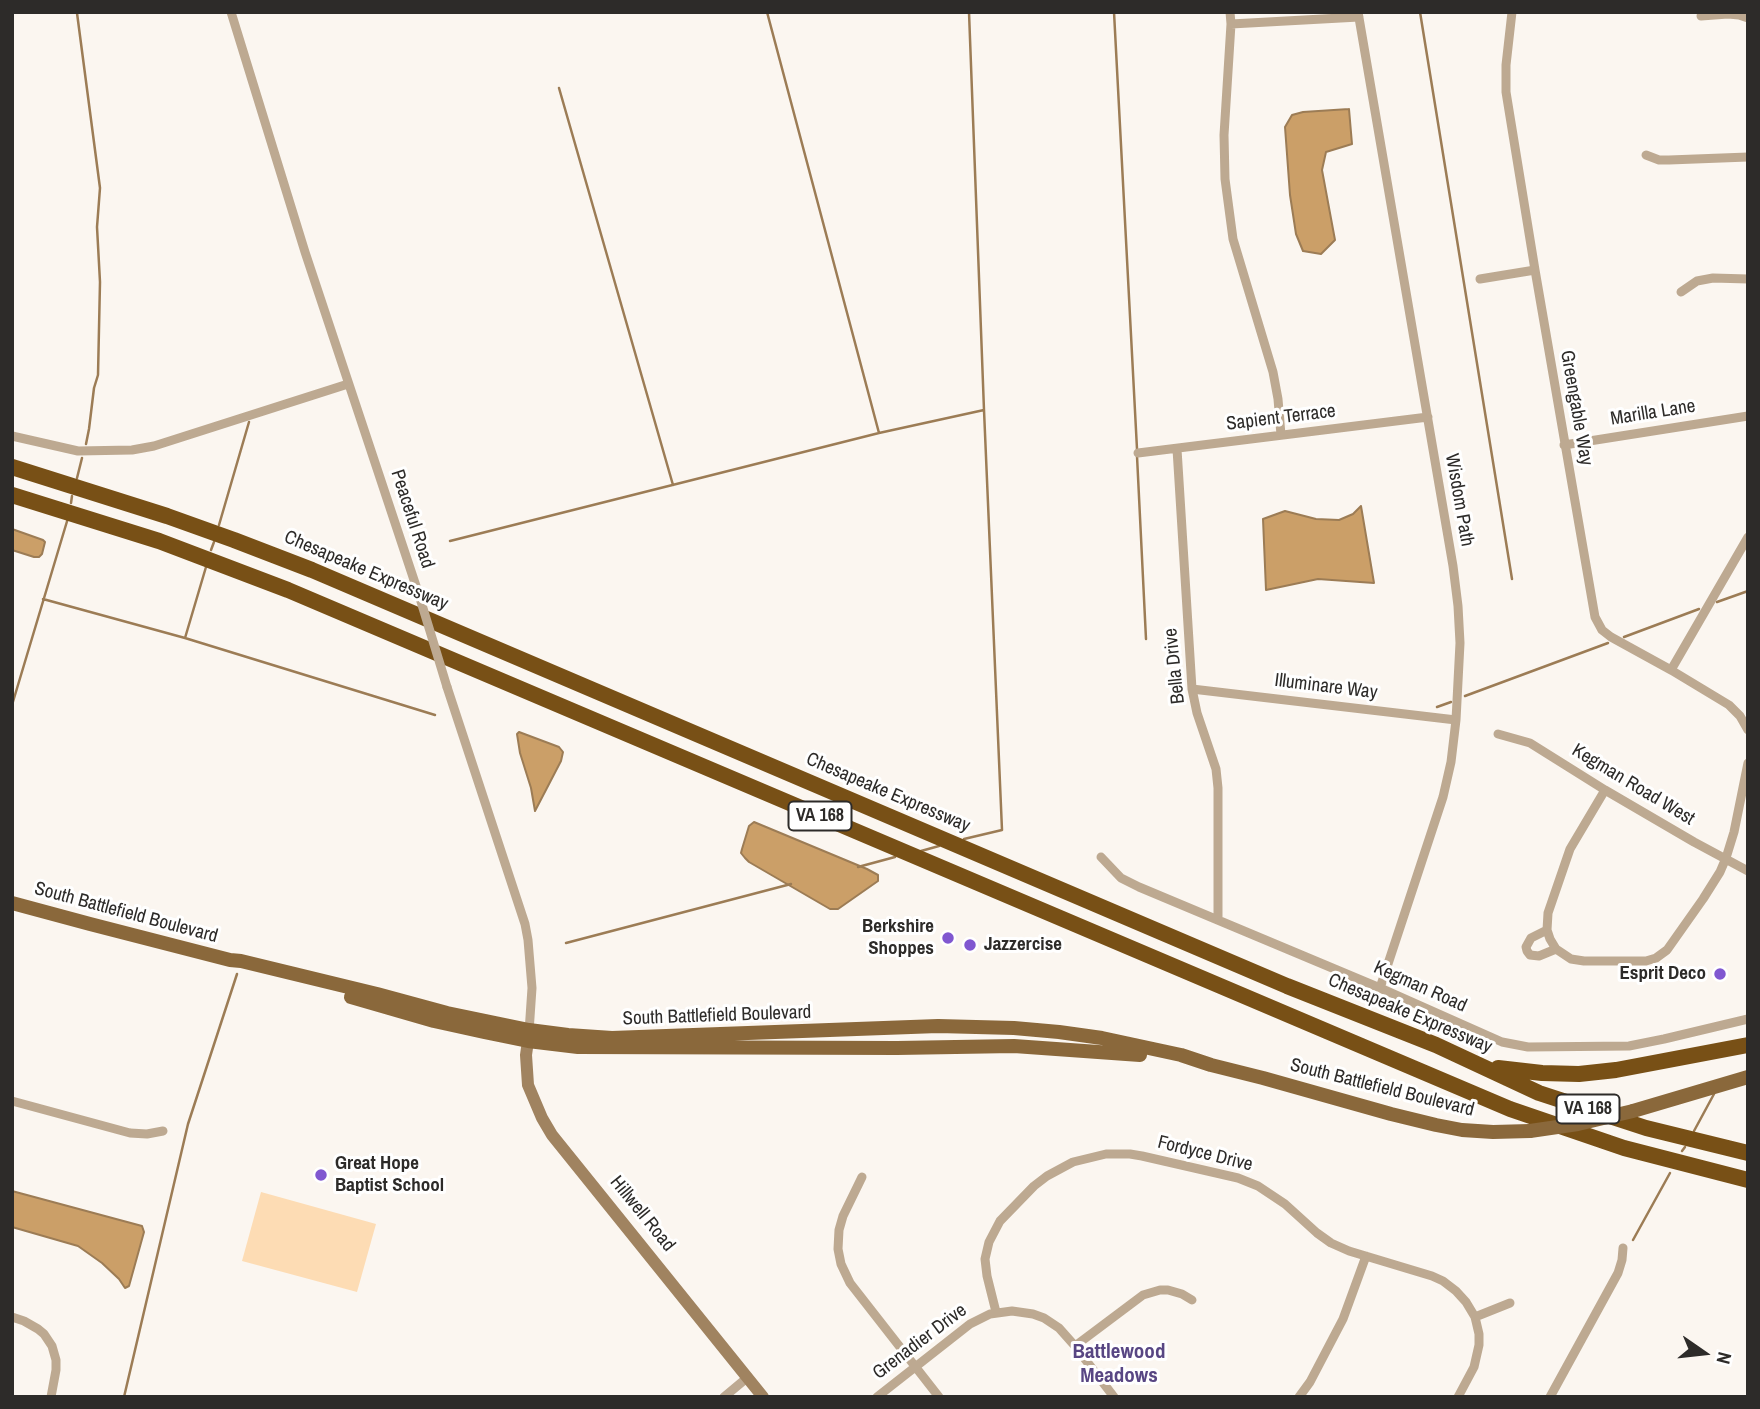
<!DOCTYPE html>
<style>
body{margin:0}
#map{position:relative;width:1760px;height:1409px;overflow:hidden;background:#fbf6f0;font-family:"Archivo Narrow",sans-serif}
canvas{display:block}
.frame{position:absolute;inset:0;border:14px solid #2d2b29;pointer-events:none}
.north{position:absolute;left:1669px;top:1318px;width:70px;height:70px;-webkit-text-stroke:5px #fff;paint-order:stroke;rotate:104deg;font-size:19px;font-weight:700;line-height:28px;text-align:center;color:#2d2b29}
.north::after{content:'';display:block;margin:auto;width:24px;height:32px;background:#2d2b29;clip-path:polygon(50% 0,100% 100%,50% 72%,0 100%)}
</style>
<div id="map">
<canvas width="1760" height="1409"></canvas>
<div class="frame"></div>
<div class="north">N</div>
</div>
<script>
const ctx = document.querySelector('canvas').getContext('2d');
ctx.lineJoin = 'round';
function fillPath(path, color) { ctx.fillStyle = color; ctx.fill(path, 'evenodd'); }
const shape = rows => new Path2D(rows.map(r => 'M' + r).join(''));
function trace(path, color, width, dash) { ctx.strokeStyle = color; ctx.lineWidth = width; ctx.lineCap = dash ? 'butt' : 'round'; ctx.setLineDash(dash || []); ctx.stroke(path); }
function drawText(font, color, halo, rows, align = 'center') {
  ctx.font = font + ' "Archivo Narrow",sans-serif'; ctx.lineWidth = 6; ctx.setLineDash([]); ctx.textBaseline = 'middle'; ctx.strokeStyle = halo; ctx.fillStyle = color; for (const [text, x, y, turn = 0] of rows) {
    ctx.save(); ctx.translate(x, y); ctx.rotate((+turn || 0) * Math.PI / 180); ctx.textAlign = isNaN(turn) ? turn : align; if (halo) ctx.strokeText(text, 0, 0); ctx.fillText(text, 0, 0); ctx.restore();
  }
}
const green = shape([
 [261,1192,376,1224,357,1292,242,1261]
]);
const water = shape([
 [1349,109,1352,144,1326,152,1322,170,1335,240,1321,254,1303,251,1296,234,1290,195,1285,127,1292,115,1303,112,1349,109],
 [1361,506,1374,583,1318,579,1266,590,1263,519,1285,511,1316,519,1339,520,1353,514,1361,506],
 [12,529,43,540,45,542,42,554,39,557,34,557,12,550,12,529],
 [519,732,559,747,563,752,561,761,535,811,531,788,520,753,517,734,519,732],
 [754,822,867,869,878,875,878,881,838,909,830,909,749,862,745,858,741,853,742,849,749,826,754,822],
 [12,1191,142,1226,144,1232,129,1286,125,1288,119,1279,102,1263,78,1246,12,1227,12,1191]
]);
const stream = shape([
 [767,12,879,433],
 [1114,12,1137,449],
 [1420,12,1512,579],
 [77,13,100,188,97,227,100,282,98,375,94,388,89,429,86,444],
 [559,88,673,485],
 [1137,456,1146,639],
 [77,478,82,458],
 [71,503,72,496],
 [219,525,249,422],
 [450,541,879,433,984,410],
 [211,550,214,542],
 [43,599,185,638,435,715],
 [1717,602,1748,591],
 [1624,637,1699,609],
 [185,638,206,567],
 [1465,696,1608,643],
 [12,705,68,518],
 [1437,707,1451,702],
 [964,839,1002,830,984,410,969,12],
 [921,851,939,846],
 [858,867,895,857],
 [566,943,791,884],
 [1694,1131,1714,1094],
 [1682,1151,1685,1147],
 [1633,1240,1670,1173],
 [124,1397,188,1124,237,974]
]);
const street = shape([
 [231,12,305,252,419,595],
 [1230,12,1231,24,1224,135,1225,179,1233,239,1273,372,1278,399,1281,435],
 [1358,12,1453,566,1458,606,1460,643,1456,720,1451,762,1443,797,1380,988],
 [1512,12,1506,65,1506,92,1535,270,1595,617,1602,630,1611,637,1671,670,1729,705,1740,716,1748,730],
 [1701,16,1728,14,1739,15,1748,18],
 [1231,24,1359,17],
 [1646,155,1659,160,1669,160,1748,157],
 [1480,279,1535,270],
 [1681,292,1697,281,1713,278,1748,279],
 [12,436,78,451,132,450,154,446,348,384],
 [1564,445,1748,416],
 [1177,449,1192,689,1197,713,1216,769,1218,788,1218,920],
 [1138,453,1428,417],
 [1671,670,1748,537],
 [447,687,525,924,528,940,532,988,529,1032],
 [1192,689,1456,720],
 [1498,734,1530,743,1605,790,1694,842,1748,871],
 [1605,790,1570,849,1548,913,1547,930,1550,939,1556,949,1571,959,1584,961,1646,961,1656,958,1667,950,1703,899,1720,872,1726,858,1734,832,1748,763],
 [1101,857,1121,878,1139,887,1380,988,1502,1042,1528,1047,1629,1046,1664,1039,1748,1019],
 [1547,930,1531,938,1526,947,1527,951,1530,955,1539,956,1556,949],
 [12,1101,130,1133,147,1134,163,1131],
 [862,1177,843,1216,839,1230,838,1249,841,1264,850,1283,939,1397],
 [996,1312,987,1276,985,1259,989,1242,1000,1221,1034,1186,1047,1176,1073,1162,1106,1154,1130,1154,1142,1156,1238,1178,1258,1186,1285,1204,1317,1233,1331,1243,1349,1251,1432,1276,1443,1281,1456,1291,1466,1302,1475,1317,1479,1334,1479,1345,1474,1367,1458,1397],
 [12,1317,24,1321,38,1329,44,1334,52,1346,56,1360,56,1370,51,1397],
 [1475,1317,1510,1303],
 [1075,1346,1143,1295,1160,1290,1168,1290,1182,1294,1192,1300],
 [724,1397,748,1377],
 [877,1397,970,1324,990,1314,1012,1311,1033,1314,1044,1318,1059,1328,1075,1346,1114,1397],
 [1299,1397,1310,1382,1343,1319,1366,1256],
 [1550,1397,1618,1273,1622,1260,1623,1248]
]);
const secondary = shape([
 [528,1041,526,1055,528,1085,542,1118,552,1135,763,1397]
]);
const primary = shape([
 [12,903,90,924,230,960,241,961,377,994,447,1013,529,1030,568,1035,612,1038,938,1026,1014,1028,1059,1032,1102,1038,1181,1055,1211,1065,1263,1078,1391,1114,1436,1125,1462,1130,1493,1132,1530,1131],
 [351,997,434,1021,484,1032,528,1041,578,1047,897,1048,1014,1046,1140,1055],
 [1633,1111,1748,1077]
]);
const highway = shape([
 [12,467,167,516,234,540,312,570,1287,986,1436,1045,1539,1093,1646,1128,1748,1153],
 [12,495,159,541,288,590,1510,1109,1624,1148,1748,1180],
 [1498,1068,1542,1073,1579,1074,1616,1070,1748,1045]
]);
const streetBridge = shape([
 [419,595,447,687]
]);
const primaryBridge = shape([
 [1530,1131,1578,1124,1633,1111]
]);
const markers = [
 [948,938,7,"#8057d0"],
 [970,945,7,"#8057d0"],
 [1720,974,7,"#8057d0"],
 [321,1175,7,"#8057d0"]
];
const shields = [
 [820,816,63],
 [1588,1109,63]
];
const shieldNames = [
 ["VA 168",820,816],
 ["VA 168",1588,1109]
];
const streetNames = [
 ["Greengable Way",1576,408,80],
 ["Marilla Lane",1653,413,-9],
 ["Sapient Terrace",1281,418,-7],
 ["Wisdom Path",1459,500,80],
 ["Peaceful Road",412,519,72],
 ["Chesapeake Expressway",366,571,23],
 ["Bella Drive",1175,666,-96],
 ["Illuminare Way",1326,687,7],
 ["Kegman Road West",1633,785,31],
 ["Chesapeake Expressway",888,793,23],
 ["South Battlefield Boulevard",126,913,15],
 ["Kegman Road",1420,987,24],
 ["Chesapeake Expressway",1410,1014,23],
 ["South Battlefield Boulevard",717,1016,-2],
 ["South Battlefield Boulevard",1382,1088,14],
 ["Fordyce Drive",1205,1154,14],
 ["Hillwell Road",642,1214,51],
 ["Grenadier Drive",920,1342,-37]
];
const poiNames = [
 ["Berkshire",934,927],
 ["Shoppes",934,949],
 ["Jazzercise",984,945,"left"],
 ["Esprit Deco",1706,974],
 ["Great Hope",335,1164,"left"],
 ["Baptist School",335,1186,"left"]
];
const neighbourhoodNames = [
 ["Battlewood",1119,1352],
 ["Meadows",1119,1376]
];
fillPath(green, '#fddcb4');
fillPath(water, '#cb9f68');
trace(water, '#9c7c55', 2);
trace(stream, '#9c7c55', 2.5);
trace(street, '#bda991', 9);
trace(secondary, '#a08360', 12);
trace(primary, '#8a683b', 14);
trace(highway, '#785016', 16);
trace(streetBridge, '#bda991', 9);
trace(primaryBridge, '#8a683b', 14);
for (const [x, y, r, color] of markers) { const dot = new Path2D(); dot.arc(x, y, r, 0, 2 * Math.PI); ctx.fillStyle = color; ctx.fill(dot); trace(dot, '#fff', 2.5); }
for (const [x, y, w] of shields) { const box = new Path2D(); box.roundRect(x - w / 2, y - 14.5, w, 29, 5); ctx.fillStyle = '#fff'; ctx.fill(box); trace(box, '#2d2b29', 2); }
drawText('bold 18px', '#2d2b29', null, shieldNames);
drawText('19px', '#2d2b29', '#fff', streetNames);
drawText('bold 19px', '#2d2b29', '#fff', poiNames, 'right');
drawText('bold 21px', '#584683', '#fff', neighbourhoodNames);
</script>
